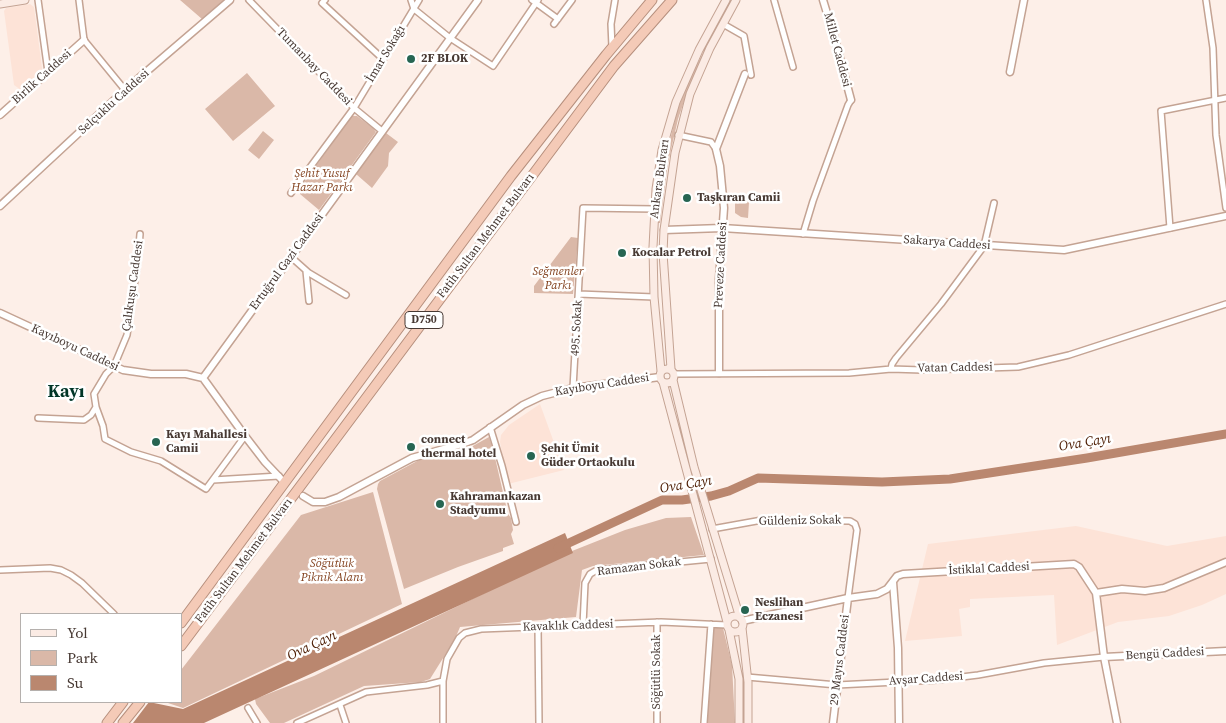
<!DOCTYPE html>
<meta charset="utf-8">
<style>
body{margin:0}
#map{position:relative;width:1226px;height:723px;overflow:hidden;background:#fdefe8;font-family:"Source Serif 4",serif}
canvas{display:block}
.legend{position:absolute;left:20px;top:613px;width:162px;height:90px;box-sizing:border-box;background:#fff;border:1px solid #b5b0ad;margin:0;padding:6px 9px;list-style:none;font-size:15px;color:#473933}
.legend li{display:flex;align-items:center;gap:10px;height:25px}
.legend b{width:25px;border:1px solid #b5b0ad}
</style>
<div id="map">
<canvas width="1226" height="723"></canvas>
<ul class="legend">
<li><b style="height:6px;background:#fbebe4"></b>Yol</li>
<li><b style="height:14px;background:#dab8a8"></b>Park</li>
<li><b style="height:14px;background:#ba876f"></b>Su</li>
</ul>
</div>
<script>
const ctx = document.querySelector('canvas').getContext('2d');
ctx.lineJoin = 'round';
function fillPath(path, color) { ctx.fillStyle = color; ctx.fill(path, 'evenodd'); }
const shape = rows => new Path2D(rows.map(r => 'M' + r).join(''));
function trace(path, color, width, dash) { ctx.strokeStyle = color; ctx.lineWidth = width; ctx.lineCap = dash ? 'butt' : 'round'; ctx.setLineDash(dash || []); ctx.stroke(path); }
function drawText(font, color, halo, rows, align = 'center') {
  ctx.font = font + ' "Source Serif 4",serif'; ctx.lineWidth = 5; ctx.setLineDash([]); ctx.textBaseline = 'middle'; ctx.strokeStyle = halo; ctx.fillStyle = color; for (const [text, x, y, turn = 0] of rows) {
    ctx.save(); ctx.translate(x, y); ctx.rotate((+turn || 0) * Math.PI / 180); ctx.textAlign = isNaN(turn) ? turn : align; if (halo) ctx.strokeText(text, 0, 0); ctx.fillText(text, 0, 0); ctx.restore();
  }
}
const built = shape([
 [30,4,34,7,42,68,41,72,21,90,14,85,4,11,6,8],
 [540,404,564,470,508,484,500,442,501,435,509,425],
 [1076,526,1167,546,1226,536,1226,594,1202,605,1169,616,1118,622,1057,645,1054,595,970,599,970,607,959,609,962,636,905,641,928,544]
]);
const green = shape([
 [180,0,225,0,202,19],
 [730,0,732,0,690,84,678,119,668,163,660,223,657,223,665,161,677,111,688,82],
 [247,73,275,106,233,141,205,109],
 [352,116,357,116,373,128,376,132,319,210,300,194,300,188],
 [263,131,274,140,259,159,248,150],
 [386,133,398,142,389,153,388,166,372,188,356,174],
 [739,197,749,202,748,218,741,217,735,213,735,200],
 [571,237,578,238,573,294,534,293,534,286],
 [489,437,493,449,508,514,511,518,513,530,511,534,514,544,503,548,503,551,458,567,404,589,377,489,378,484,380,481,419,460,471,447],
 [373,492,402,604,183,708,165,702,181,702,181,670,301,515],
 [691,517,704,555,593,566,582,570,576,617,460,627,455,639,430,679,421,682,364,686,284,723,270,723,256,704,255,699,314,676,567,553,625,530,666,518],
 [711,624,723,628,732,665,735,723,706,723]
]);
const water = shape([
 [565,533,573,553,204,723,133,723,149,702,183,709]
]);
const river = shape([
 [558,548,662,500,682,500,711,496,729,491,758,478,882,482,950,479,1087,458,1226,434]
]);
const minor = shape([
 [38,0,48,72],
 [79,0,84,40,125,90],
 [249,0,354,108,382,131],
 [325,0,322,3,383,59],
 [411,0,414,9,450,38,493,66,538,0],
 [532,0,558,19],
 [774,0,793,67],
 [1206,0,1213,48,1216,135,1226,208],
 [554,24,572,0],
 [723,24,744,36,751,75],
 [612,47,611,24,615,0],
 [678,135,711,142,716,149],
 [291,193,354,108,419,0],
 [1170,228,1161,111,1226,98],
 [140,234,138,259,127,335,114,366,106,374,94,394,96,407,103,426,105,439,131,452,161,461,206,489,245,436],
 [803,234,813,201,848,105,851,100],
 [291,257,309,273,346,295],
 [306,271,309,301],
 [579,294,654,297],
 [891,369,892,364,896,358,941,304,984,246,994,203],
 [674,374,849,373,891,369,922,370,1018,367,1069,355,1226,304],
 [573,388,583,208,655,209],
 [38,418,84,420,91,415,96,407],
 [490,427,502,466,516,522],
 [213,480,279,476],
 [712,529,762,520,850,521,855,524,857,530,848,598],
 [0,570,50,568,61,570,71,575,82,583,114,614],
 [583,625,585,583,590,574,597,570,711,559],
 [538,627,539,723],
 [747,677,837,685,937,680,978,675,1044,663,1104,657],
 [340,705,346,723],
 [248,708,257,723],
 [297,723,366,692,427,685,443,681],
 [443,723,443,681,447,659,459,638,465,633,481,629,661,622,727,625],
 [657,723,657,622],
 [704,723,711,624]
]);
const tertiary = shape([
 [823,0,834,36,851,100],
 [1010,72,1024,0],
 [0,115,84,40],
 [0,206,125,90,230,0],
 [664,230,722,228,1064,250,1226,216],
 [0,313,123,370,151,374,186,374,203,378,245,436,265,462,282,480],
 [719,373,719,279,724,208,720,166,716,149,745,74],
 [203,378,478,0],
 [303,496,313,502,325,502,339,497,412,458,465,443,473,440,523,405,542,396,573,388,660,377],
 [893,582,898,648,899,723],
 [1096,593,1104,657,1117,723],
 [742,621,848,598,877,594,887,589,897,576,903,574,1074,564,1079,567,1096,593,1122,589,1145,591,1164,588,1226,562],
 [1104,657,1226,651],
 [833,723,848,598]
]);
const secondary = shape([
 [0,4,25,0],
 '660 376a7 7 0 1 1 14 0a7 7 0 1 1-14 0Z',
 [671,369,663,253,664,230,675,153,690,94,710,48,736,0],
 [661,371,654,297,653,247,656,189,662,150,676,102,699,50,726,0],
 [673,380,694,467,740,618],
 [663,382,727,622],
 '727 624a8 8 0 1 1 16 0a8 8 0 1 1-16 0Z',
 [742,628,748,682,748,723],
 [729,630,739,679,739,723]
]);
const trunk = shape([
 [181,623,511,176,606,55,652,0],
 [181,646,614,66,672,0],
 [107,723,123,702],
 [123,723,140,702]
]);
const markers = [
 [411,59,5,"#276552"],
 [687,198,5,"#276552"],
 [622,253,5,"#276552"],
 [156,442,5,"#276552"],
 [411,447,5,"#276552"],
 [531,456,5,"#276552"],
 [440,504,5,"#276552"],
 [745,610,5,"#276552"]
];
const shields = [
 [424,320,38]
];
const shieldNames = [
 ["D750",424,320]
];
const streetNames = [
 ["Millet Caddesi",837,50,75],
 ["İmar Sokağı",386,54,-59],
 ["Tumanbay Caddesi",314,67,46],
 ["Birlik Caddesi",42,77,-42],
 ["Selçuklu Caddesi",114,102,-42],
 ["Ankara Bulvarı",660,179,-82],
 ["Fatih Sultan Mehmet Bulvarı",486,236,-53],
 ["Sakarya Caddesi",947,243,4],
 ["Ertuğrul Gazi Caddesi",287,262,-54],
 ["Preveze Caddesi",721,265,-87],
 ["Çalıkuşu Caddesi",133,286,-82],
 ["495. Sokak",577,328,-87],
 ["Kayıboyu Caddesi",75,348,25],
 ["Vatan Caddesi",955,368,-1],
 ["Kayıboyu Caddesi",602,385,-9],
 ["Güldeniz Sokak",800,521,-1],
 ["Fatih Sultan Mehmet Bulvarı",244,561,-53],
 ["Ramazan Sokak",639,567,-7],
 ["İstiklal Caddesi",989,569,-3],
 ["Kavaklık Caddesi",568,626,-2],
 ["Bengü Caddesi",1165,654,-3],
 ["29 Mayıs Caddesi",840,660,-83],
 ["Söğütlü Sokak",657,672,-90],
 ["Avşar Caddesi",926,679,-4]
];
const poiNames = [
 ["2F BLOK",421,59],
 ["Taşkıran Camii",697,198],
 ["Kocalar Petrol",632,253],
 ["Kayı Mahallesi",166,435],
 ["Camii",166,449],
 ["connect",421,440],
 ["thermal hotel",421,454],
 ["Şehit Ümit",541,449],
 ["Güder Ortaokulu",541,463],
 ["Kahramankazan",450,497],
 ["Stadyumu",450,511],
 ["Neslihan",755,603],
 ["Eczanesi",755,617]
];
const parkNames = [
 ["Şehit Yusuf",322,174],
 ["Hazar Parkı",322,188],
 ["Seğmenler",558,272],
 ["Parkı",558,286],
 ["Söğütlük",332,564],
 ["Piknik Alanı",332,578]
];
const waterNames = [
 ["Ova Çayı",1085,443,-9],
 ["Ova Çayı",686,485,-9],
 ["Ova Çayı",312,646,-25]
];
const districtNames = [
 ["Kayı",66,392]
];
fillPath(built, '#fde3d7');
fillPath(green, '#dab8a8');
fillPath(water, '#ba876f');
trace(river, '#ba876f', 9);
trace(minor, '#c4a393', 8);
trace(tertiary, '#c4a393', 9);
trace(secondary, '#c4a393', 9);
trace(trunk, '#b68f7d', 11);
trace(minor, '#fff', 5);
trace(tertiary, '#fff', 6);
trace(secondary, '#fbebe4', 7);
trace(trunk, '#f4cab7', 9);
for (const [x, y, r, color] of markers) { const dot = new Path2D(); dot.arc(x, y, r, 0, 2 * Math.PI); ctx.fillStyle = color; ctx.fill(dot); trace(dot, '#fff', 2); }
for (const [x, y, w] of shields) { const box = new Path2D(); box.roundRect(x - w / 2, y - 8.5, w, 17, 4); ctx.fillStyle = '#fff'; ctx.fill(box); trace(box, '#473933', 1); }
drawText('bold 11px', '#473933', null, shieldNames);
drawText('12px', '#473933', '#fff', streetNames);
drawText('bold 12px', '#473933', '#fff', poiNames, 'left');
drawText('italic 12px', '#83421f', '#fff', parkNames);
drawText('italic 14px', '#4b1b00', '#fff', waterNames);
drawText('bold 18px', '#003627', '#fff', districtNames);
</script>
